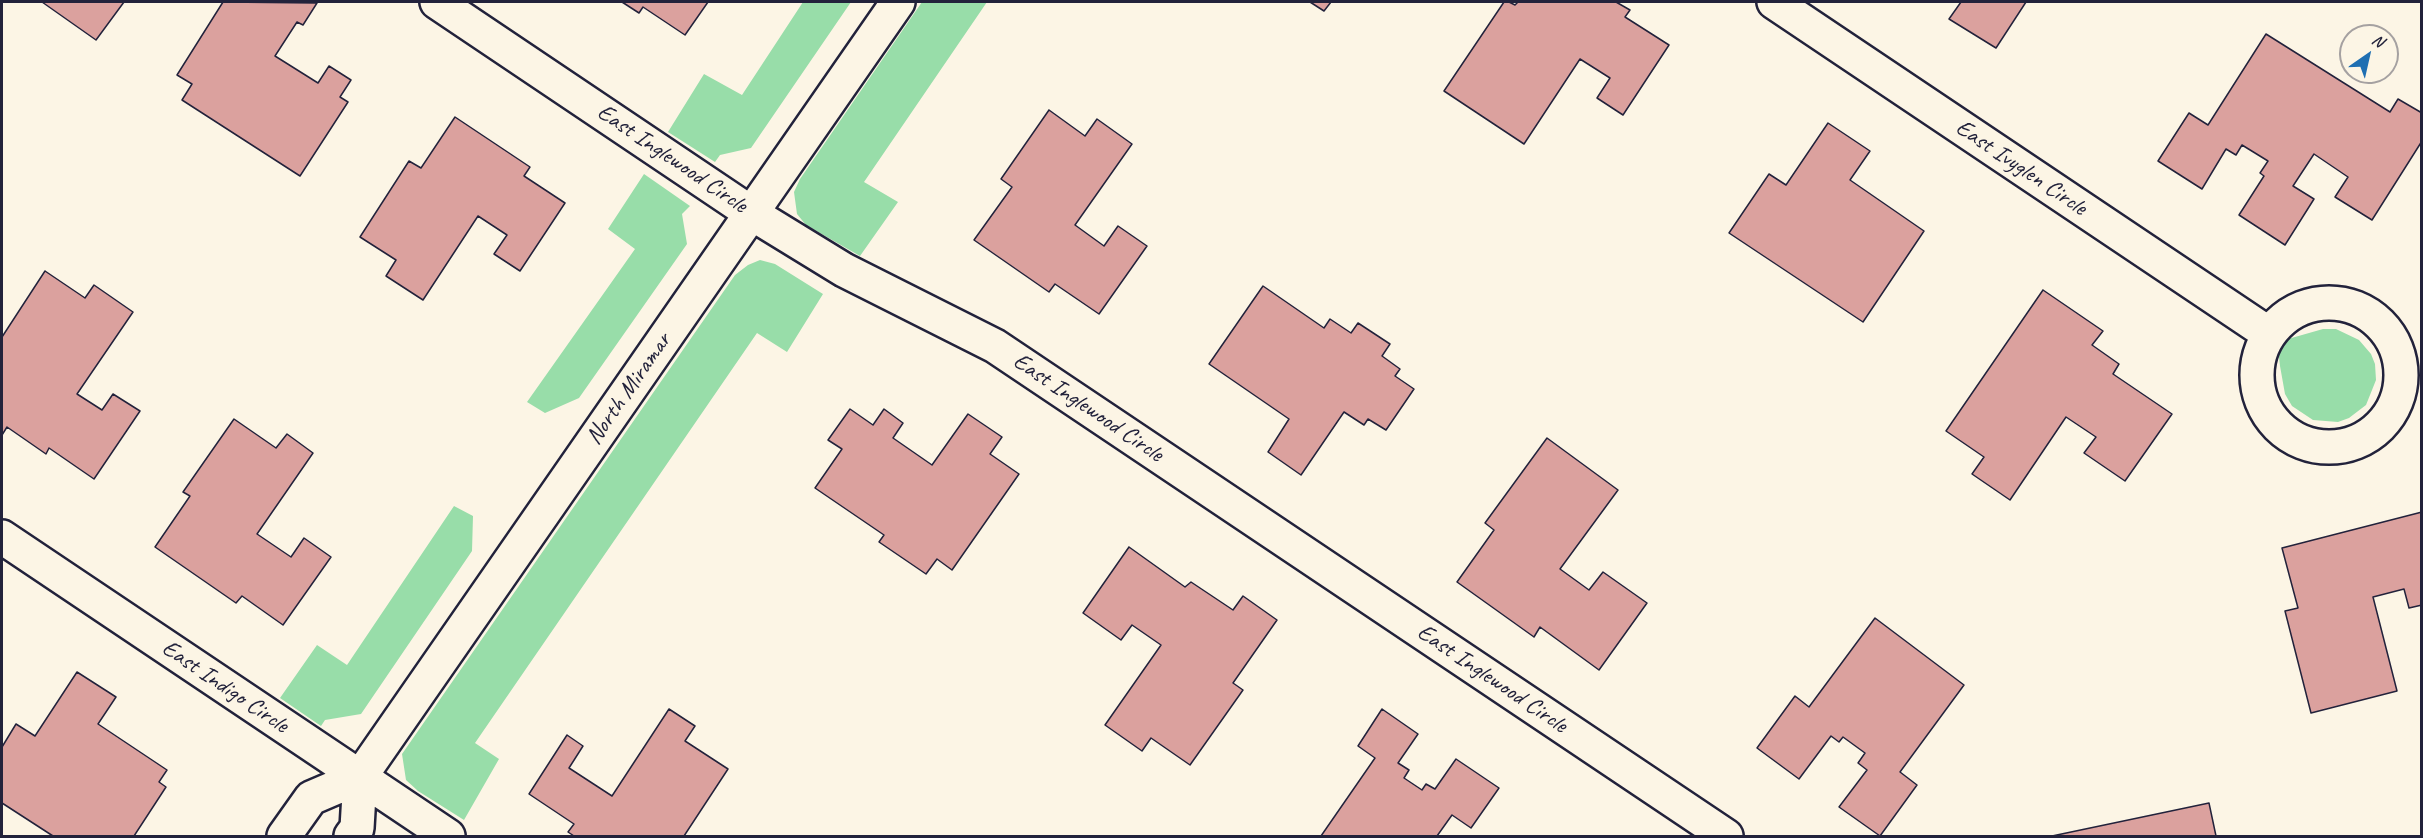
<!DOCTYPE html>
<style>
body{margin:0}
#map{position:relative;width:2423px;height:838px;overflow:hidden;background:#fcf5e5;font-family:Caveat,sans-serif}
canvas{display:block}
.frame{position:absolute;inset:0;border:3px solid #22223b;pointer-events:none}
.north{position:absolute;left:2339px;top:24px;width:60px;height:60px;box-sizing:border-box;background:#fcf5e5;border:2px solid #a5a1a1;border-radius:50%;rotate:34deg;font-size:16px;font-weight:700;line-height:24px;text-align:center;color:#22223b}
.north::after{content:'';display:block;margin:auto;width:21px;height:27px;background:#1f6fb2;clip-path:polygon(50% 0,100% 100%,50% 72%,0 100%)}
</style>
<div id="map">
<canvas width="2423" height="838"></canvas>
<div class="frame"></div>
<div class="north">N</div>
</div>
<script>
const ctx = document.querySelector('canvas').getContext('2d');
ctx.lineJoin = 'round';
function fillPath(path, color) { ctx.fillStyle = color; ctx.fill(path, 'evenodd'); }
const shape = rows => new Path2D(rows.map(r => 'M' + r).join(''));
function trace(path, color, width, dash) { ctx.strokeStyle = color; ctx.lineWidth = width; ctx.lineCap = dash ? 'butt' : 'round'; ctx.setLineDash(dash || []); ctx.stroke(path); }
function drawText(font, color, halo, rows, align = 'center') {
  ctx.font = font + ' Caveat,sans-serif'; ctx.lineWidth = 4.5; ctx.setLineDash([]); ctx.textBaseline = 'middle'; ctx.strokeStyle = halo; ctx.fillStyle = color; for (const [text, x, y, turn = 0] of rows) {
    ctx.save(); ctx.translate(x, y); ctx.rotate((+turn || 0) * Math.PI / 180); ctx.textAlign = isNaN(turn) ? turn : align; if (halo) ctx.strokeText(text, 0, 0); ctx.fillText(text, 0, 0); ctx.restore();
  }
}
const green = shape([
 [803,2,851,2,751,148,720,155,715,162,668,132,704,74,742,95],
 [922,2,987,2,864,182,898,202,860,256,806,225,797,214,794,192,800,179],
 [644,174,690,206,682,214,687,244,579,398,545,413,527,402,635,249,608,229],
 [760,260,775,264,823,294,787,352,757,333,475,743,499,759,464,820,418,791,406,780,402,754,735,275,748,265],
 [2323,329,2336,329,2359,340,2371,354,2375,364,2376,380,2366,405,2349,418,2338,422,2313,420,2292,406,2285,394,2280,366,2278,348,2281,341],
 [454,506,473,516,472,551,361,714,325,720,321,726,280,698,317,645,347,665]
]);
const building = shape([
 [42,2,124,2,96,40,42,2],
 [223,2,317,3,303,25,297,22,275,56,318,83,329,66,351,80,340,97,348,102,300,176,182,100,192,84,177,75,223,2],
 [622,2,708,2,685,35,643,7,639,13,622,2],
 [1310,2,1331,2,1324,11,1310,2],
 [1504,2,1509,2,1515,5,1518,2,1616,2,1630,10,1625,17,1669,45,1623,115,1597,98,1610,78,1580,59,1524,144,1444,91,1504,2],
 [1961,2,2026,2,1996,48,1949,19,1961,2],
 [2266,34,2390,112,2398,99,2422,113,2422,141,2372,220,2335,197,2348,177,2314,154,2293,186,2314,199,2285,245,2239,215,2264,176,2260,173,2268,161,2242,145,2236,155,2226,149,2202,189,2158,161,2189,113,2208,125,2266,34],
 [1049,110,1085,136,1097,119,1132,144,1075,225,1104,246,1118,226,1147,246,1099,314,1055,284,1049,292,974,240,1012,187,1001,179,1049,110],
 [455,117,530,167,524,176,565,203,520,271,494,254,507,235,478,216,423,300,386,276,396,260,360,237,409,161,421,168,455,117],
 [1828,123,1870,151,1850,180,1924,231,1863,322,1729,233,1769,174,1786,185,1828,123],
 [45,271,85,298,94,285,133,312,77,394,102,410,113,394,140,411,94,479,49,448,46,454,7,427,2,435,2,337,45,271],
 [1263,286,1324,328,1330,319,1351,333,1358,323,1390,344,1382,356,1400,369,1395,376,1414,389,1386,430,1368,419,1364,425,1344,412,1301,475,1268,452,1289,419,1209,364,1263,286],
 [2043,290,2103,331,2092,345,2119,364,2113,374,2172,414,2125,481,2084,453,2096,437,2066,417,2010,500,1972,474,1984,457,1946,431,2043,290],
 [850,409,873,425,884,409,903,423,893,438,932,465,968,414,1002,437,990,454,1019,474,952,570,937,559,926,574,879,542,884,535,815,488,842,449,828,440,850,409],
 [234,419,276,448,287,434,313,453,257,534,291,557,304,538,331,557,283,625,242,596,236,603,155,547,190,496,183,492,234,419],
 [1547,438,1618,490,1560,569,1589,590,1603,572,1647,603,1599,670,1540,627,1534,637,1457,582,1494,530,1485,523,1547,438],
 [2422,512,2422,605,2409,608,2404,589,2373,597,2397,691,2311,713,2285,611,2298,608,2282,548,2422,512],
 [1129,547,1185,587,1191,582,1233,610,1243,596,1277,620,1233,683,1243,690,1190,765,1151,738,1142,751,1105,725,1161,645,1132,625,1121,640,1083,613,1129,547],
 [1875,618,1964,685,1900,772,1917,785,1880,836,1839,807,1867,770,1858,763,1865,753,1843,737,1839,742,1831,736,1799,779,1757,748,1795,696,1809,707,1875,618],
 [77,672,116,697,98,724,167,770,159,782,166,787,134,836,53,836,2,803,2,747,16,724,35,736,77,672],
 [669,709,695,726,685,741,728,769,684,836,574,836,568,832,574,824,529,794,567,735,583,746,569,768,612,796,669,709],
 [1382,709,1418,734,1398,763,1409,770,1404,778,1422,790,1426,784,1435,789,1456,759,1499,788,1471,828,1452,815,1437,836,1321,836,1375,758,1358,746,1382,709],
 [2209,803,2216,836,2052,836,2209,803]
]);
const minor = shape([
 [437,2,751,213,844,270,995,346,1726,836],
 [1774,2,2269,334],
 '2257 375a72 72 0 1 1 144 0a72 72 0 1 1-144 0Z',
 [2,537,448,836],
 [284,836,311,798,360,777],
 [351,836,357,828,360,777,898,2]
]);
const streetNames = [
 ["East Inglewood Circle",672,159,34],
 ["East Ivyglen Circle",2021,168,34],
 ["North Miramar",629,389,-55],
 ["East Inglewood Circle",1088,408,34],
 ["East Inglewood Circle",1492,679,34],
 ["East Indigo Circle",225,687,34]
];
fillPath(green, '#98dda9');
fillPath(building, '#dba19e');
trace(building, '#22223b', 1.5);
trace(minor, '#22223b', 38);
trace(minor, '#fcf5e5', 33);
drawText('24px', '#22223b', '#fcf5e5', streetNames);
</script>
